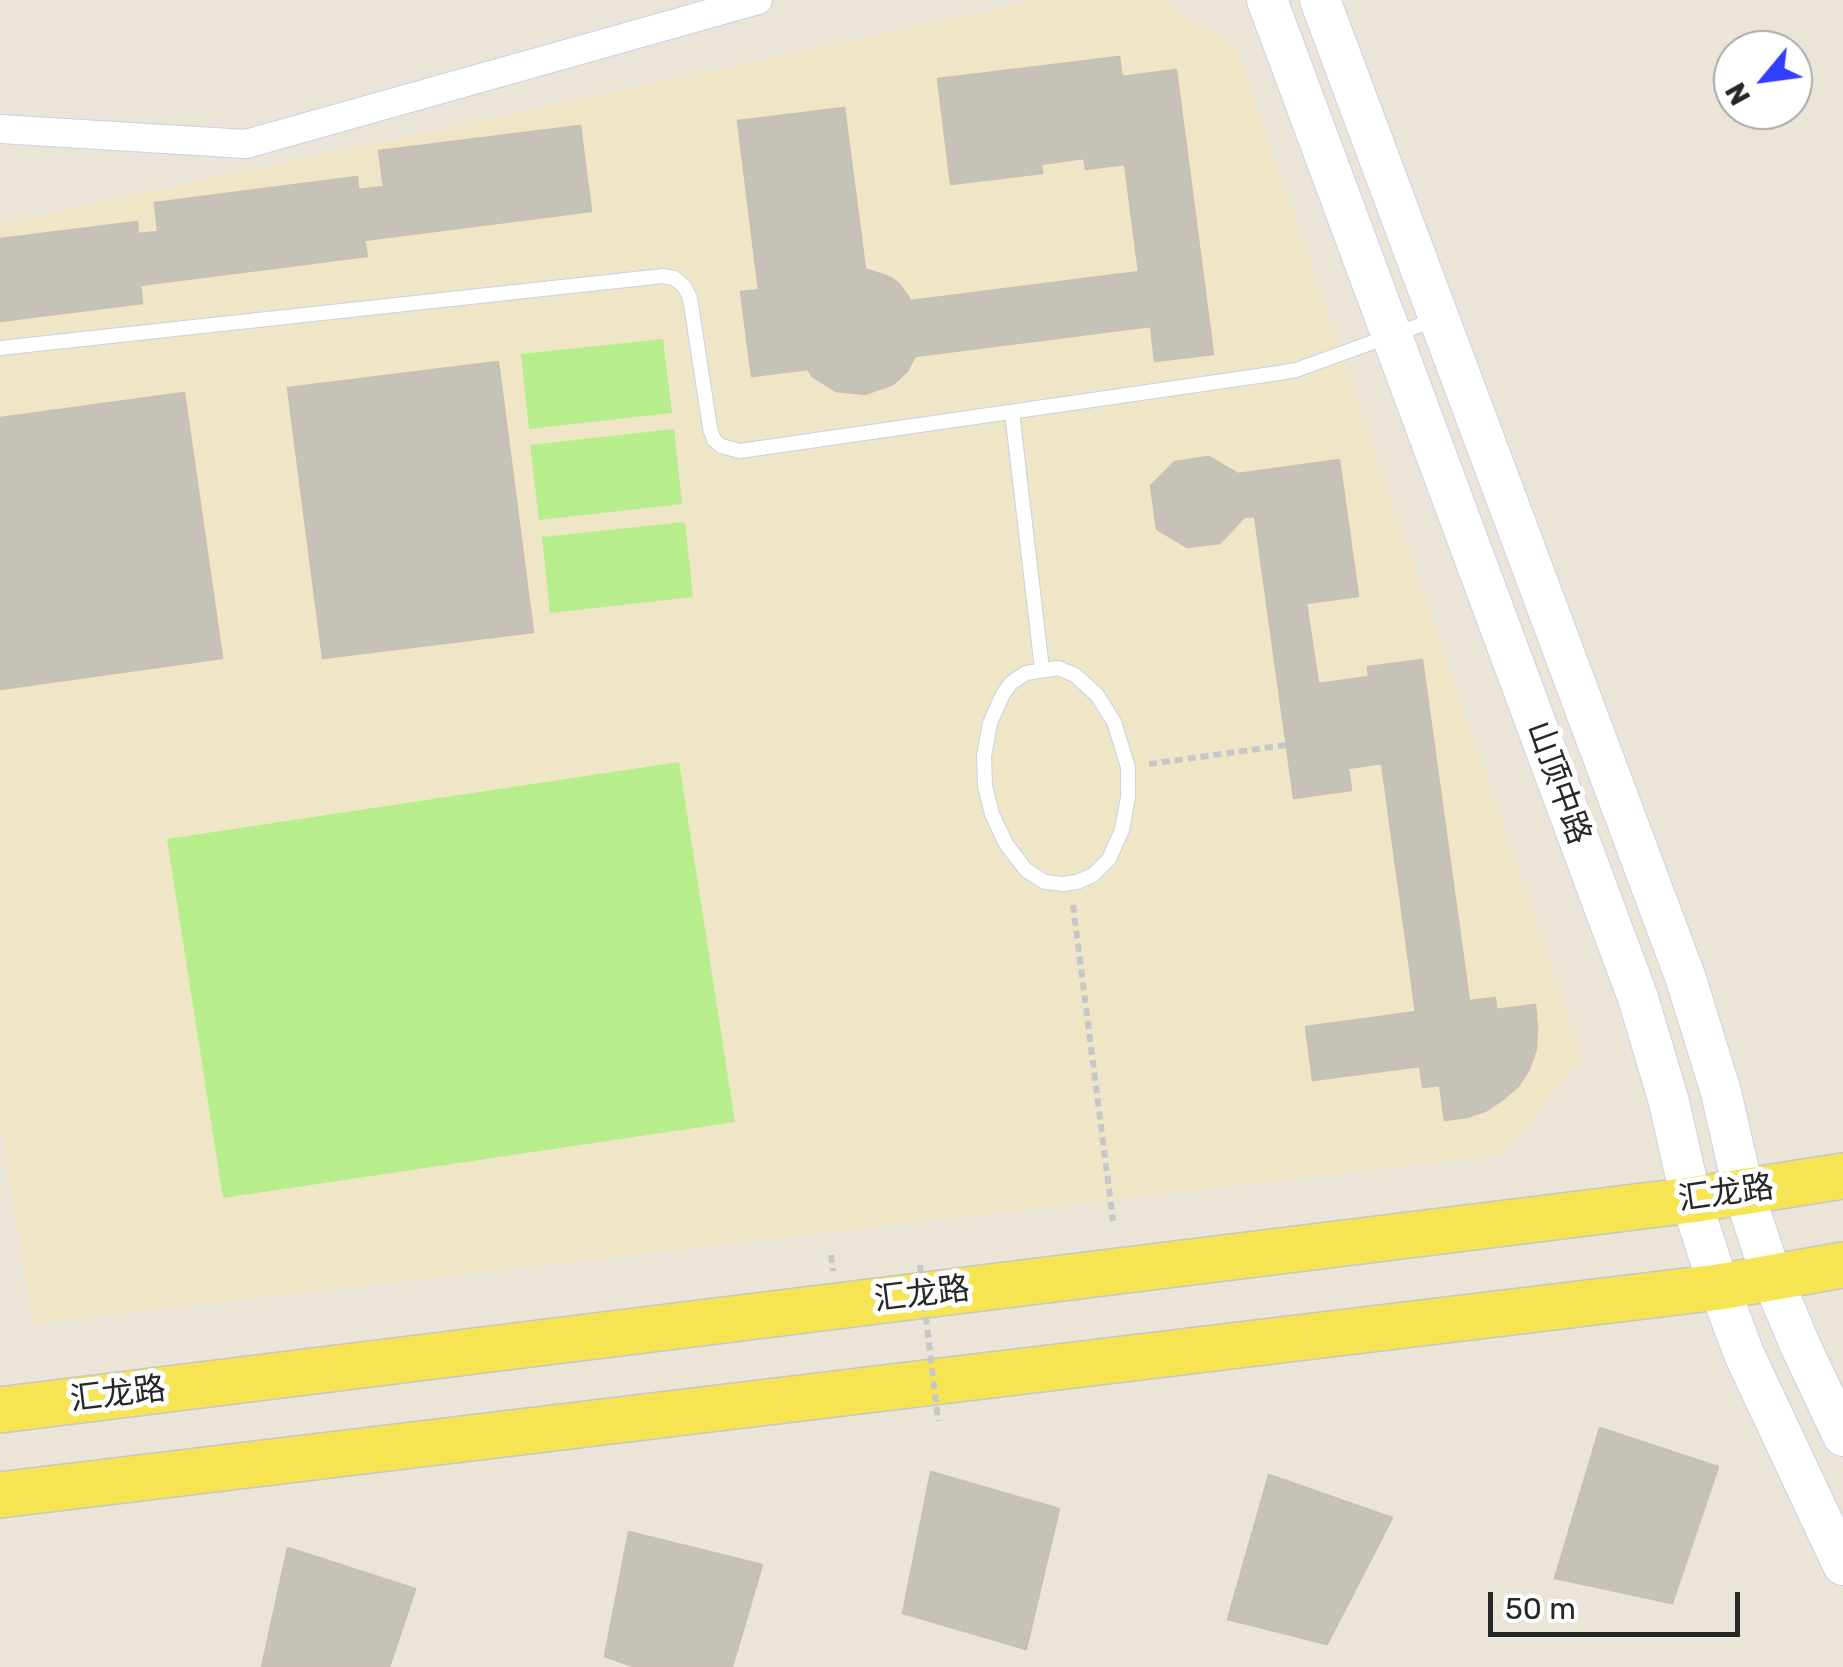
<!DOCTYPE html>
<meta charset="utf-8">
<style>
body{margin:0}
#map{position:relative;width:1843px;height:1667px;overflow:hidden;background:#ebe5d8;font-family:Rubik,sans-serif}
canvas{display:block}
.north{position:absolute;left:1713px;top:30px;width:100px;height:100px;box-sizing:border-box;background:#fff;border:2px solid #a9a9a9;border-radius:50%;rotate:241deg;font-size:28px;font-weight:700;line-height:40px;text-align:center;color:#272727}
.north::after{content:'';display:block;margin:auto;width:35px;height:45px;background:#313dff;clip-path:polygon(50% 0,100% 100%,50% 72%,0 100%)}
.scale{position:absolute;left:1488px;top:1592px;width:252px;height:45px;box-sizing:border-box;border:5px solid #272727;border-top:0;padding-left:12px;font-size:30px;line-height:35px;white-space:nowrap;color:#272727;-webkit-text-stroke:8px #fff;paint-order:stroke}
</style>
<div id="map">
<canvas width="1843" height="1667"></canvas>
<div class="north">N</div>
<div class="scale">50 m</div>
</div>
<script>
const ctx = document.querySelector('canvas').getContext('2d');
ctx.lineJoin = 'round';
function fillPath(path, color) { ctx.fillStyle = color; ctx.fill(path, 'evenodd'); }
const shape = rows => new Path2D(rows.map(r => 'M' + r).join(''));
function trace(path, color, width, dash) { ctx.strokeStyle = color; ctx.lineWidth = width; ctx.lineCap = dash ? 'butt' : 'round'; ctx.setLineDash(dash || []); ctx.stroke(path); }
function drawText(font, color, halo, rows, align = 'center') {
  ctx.font = font + ' Rubik,"Noto Sans SC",sans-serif'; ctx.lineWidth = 10; ctx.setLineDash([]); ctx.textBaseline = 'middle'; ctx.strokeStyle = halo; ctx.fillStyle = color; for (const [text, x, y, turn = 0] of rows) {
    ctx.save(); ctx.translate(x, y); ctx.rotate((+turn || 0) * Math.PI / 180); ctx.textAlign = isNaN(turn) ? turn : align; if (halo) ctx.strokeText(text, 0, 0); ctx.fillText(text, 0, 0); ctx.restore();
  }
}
const education = shape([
 [1039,0,1160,0,1236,45,1583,1057,1503,1155,33,1324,0,1127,0,224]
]);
const pitch = shape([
 [663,339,672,413,529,429,521,354],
 [674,429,682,504,539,520,530,445],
 [685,522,693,597,550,613,542,537],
 [679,762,735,1122,223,1198,167,839]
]);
const building = shape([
 [1119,57,1122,77,1176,70,1213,354,1155,361,1151,326,915,356,907,371,893,384,865,394,836,391,812,376,808,369,752,376,741,292,759,290,738,121,844,108,865,269,891,278,899,284,911,301,1139,272,1125,164,1086,169,1084,158,1041,164,1042,173,951,184,938,79,1119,57],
 [580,126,591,211,364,240,367,256,140,285,142,303,0,321,0,239,137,222,138,234,158,232,155,203,357,177,358,190,384,187,379,151,580,126],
 [498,362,533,632,323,658,288,388,498,362],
 [184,393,222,658,0,689,0,418,184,393],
 [1209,457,1238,474,1244,517,1220,543,1187,547,1157,529,1151,486,1175,462,1209,457],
 [1339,460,1358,596,1306,603,1318,684,1369,677,1368,667,1422,660,1469,1001,1495,998,1496,1010,1535,1005,1537,1027,1536,1049,1529,1069,1518,1086,1503,1099,1487,1110,1467,1117,1445,1120,1440,1085,1423,1087,1420,1066,1313,1080,1306,1027,1416,1012,1382,763,1348,768,1351,790,1294,798,1255,516,1244,517,1238,474,1339,460],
 [1600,1428,1718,1467,1672,1603,1555,1578,1600,1428],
 [931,1472,1059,1509,1026,1649,903,1613,931,1472],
 [1269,1475,1392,1518,1327,1644,1228,1619,1269,1475],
 [629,1532,762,1565,732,1667,635,1667,605,1656,629,1532],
 [288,1548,415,1589,389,1667,262,1667,288,1548]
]);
const path = shape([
 [1149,764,1287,745],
 [1073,905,1113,1221],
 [831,1255,833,1271]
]);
const service = shape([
 [0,348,663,276,674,278,684,286,690,298,710,428,714,440,721,446,740,451,1279,373,1296,370,1437,319],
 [1012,412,1042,669],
 [1058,668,1075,675,1097,695,1114,722,1128,767,1128,797,1122,830,1109,859,1093,875,1077,882,1063,884,1045,882,1037,877,1026,870,1006,844,992,814,985,786,984,756,990,723,1003,694,1011,683,1026,673,1058,668]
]);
const minor = shape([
 [0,129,246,144,758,0]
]);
const secondary = shape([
 [1267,0,1638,998,1669,1102,1691,1200,1719,1287,1744,1354,1843,1565],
 [1320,0,1686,979,1721,1092,1744,1193,1772,1278,1800,1345,1843,1436]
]);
const primary = shape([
 [0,1410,1691,1200,1843,1176],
 [0,1495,1719,1287,1843,1265]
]);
const pathBridge = shape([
 [920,1265,938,1421]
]);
const streetNames = [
 ["山顶中路",1558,783,70],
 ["汇龙路",1726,1194,-8],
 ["汇龙路",922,1295,-7],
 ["汇龙路",118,1395,-7]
];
fillPath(education, '#eee6c6');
fillPath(pitch, '#b8ed8c');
fillPath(building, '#c6c2b8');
trace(building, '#c6c1b2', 2.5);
trace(service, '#cdcfe2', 16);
trace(minor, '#cdcfe2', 30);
trace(secondary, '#cdcfe2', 42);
trace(primary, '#c7c7c7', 48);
trace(path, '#c7c7c7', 6, [8, 5]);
trace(service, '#fff', 14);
trace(minor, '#fff', 28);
trace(secondary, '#fff', 40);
trace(primary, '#f6e452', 45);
trace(pathBridge, '#c7c7c7', 6, [8, 5]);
drawText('32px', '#272727', '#fff', streetNames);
</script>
